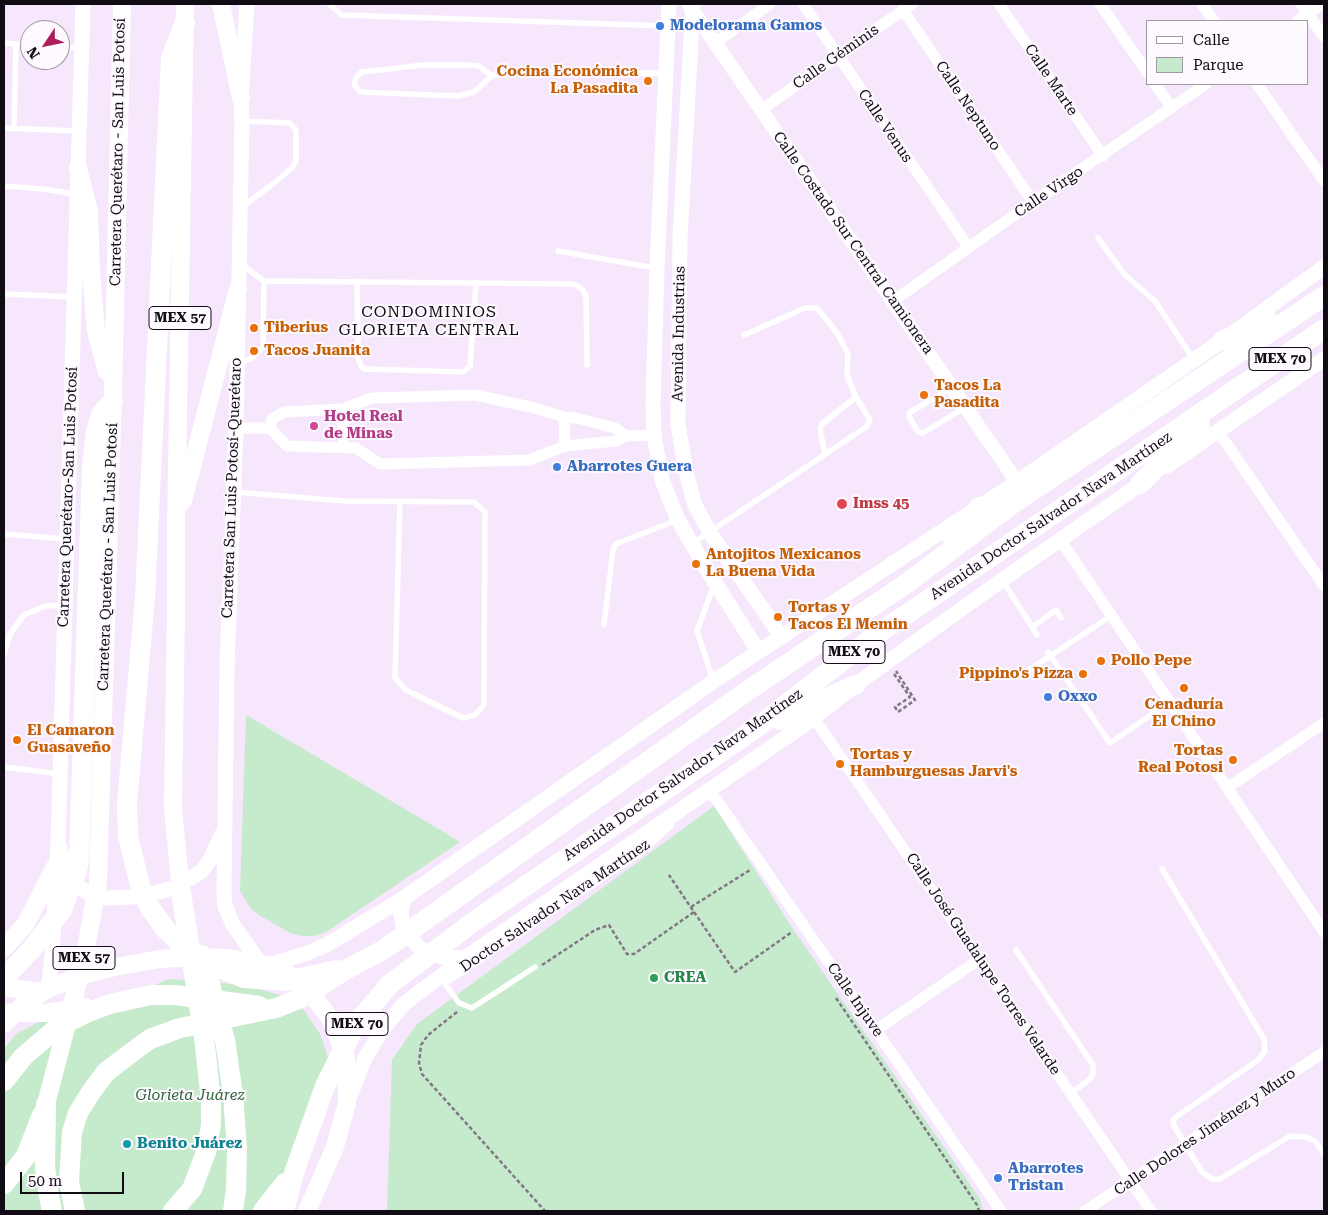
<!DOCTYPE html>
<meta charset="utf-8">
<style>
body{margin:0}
#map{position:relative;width:1328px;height:1215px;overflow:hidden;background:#f6e7fd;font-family:"Roboto Serif",serif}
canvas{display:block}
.frame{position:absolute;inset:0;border:5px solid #110b13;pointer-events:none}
.legend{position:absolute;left:1146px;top:20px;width:162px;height:65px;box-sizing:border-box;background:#fdf9ff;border:1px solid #9f9aa1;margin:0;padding:6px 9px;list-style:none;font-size:15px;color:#110b13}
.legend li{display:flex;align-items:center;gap:10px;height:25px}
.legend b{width:25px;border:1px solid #9f9aa1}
.north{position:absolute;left:20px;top:20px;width:50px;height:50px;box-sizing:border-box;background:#fdf9ff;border:1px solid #9f9aa1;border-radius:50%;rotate:236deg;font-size:14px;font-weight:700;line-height:20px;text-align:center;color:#110b13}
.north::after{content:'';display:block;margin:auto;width:18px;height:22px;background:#ad1f5c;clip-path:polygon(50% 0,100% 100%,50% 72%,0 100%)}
.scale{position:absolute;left:20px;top:1172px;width:104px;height:22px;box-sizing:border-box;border:2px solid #110b13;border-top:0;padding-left:6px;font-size:15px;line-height:18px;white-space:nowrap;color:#110b13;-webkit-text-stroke:4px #fdf9ff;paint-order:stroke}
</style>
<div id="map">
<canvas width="1328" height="1215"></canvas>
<div class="frame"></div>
<ul class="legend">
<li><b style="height:6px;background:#fff"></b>Calle</li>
<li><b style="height:14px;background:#c6eacc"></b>Parque</li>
</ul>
<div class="north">N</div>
<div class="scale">50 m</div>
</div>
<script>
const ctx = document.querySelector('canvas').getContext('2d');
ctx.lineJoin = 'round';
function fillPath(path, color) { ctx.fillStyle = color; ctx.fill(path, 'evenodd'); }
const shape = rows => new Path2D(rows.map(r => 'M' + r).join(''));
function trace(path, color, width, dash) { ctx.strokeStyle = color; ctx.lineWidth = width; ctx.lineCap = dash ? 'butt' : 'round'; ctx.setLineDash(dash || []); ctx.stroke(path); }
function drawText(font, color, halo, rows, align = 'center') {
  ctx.font = font + ' "Roboto Serif",serif'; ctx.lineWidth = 4; ctx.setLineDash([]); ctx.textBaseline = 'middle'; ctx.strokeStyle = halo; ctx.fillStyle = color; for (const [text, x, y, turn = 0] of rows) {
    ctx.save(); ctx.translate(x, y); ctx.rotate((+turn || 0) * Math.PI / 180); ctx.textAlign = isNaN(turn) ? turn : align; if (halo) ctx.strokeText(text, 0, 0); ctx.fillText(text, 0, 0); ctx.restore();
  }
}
const green = shape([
 [246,715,442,831,460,842,326,932,314,936,303,936,292,934,259,915,251,909,240,891],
 [714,806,795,932,980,1199,983,1211,387,1211,392,1060,417,1024],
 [169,979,245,985,297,1000,320,1034,332,1069,280,1211,4,1211,4,1049,16,1034,72,1004,110,1004]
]);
const path = shape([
 [894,674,910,697,895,707,898,712,915,700,896,671],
 [691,907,750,870,751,871],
 [694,912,735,972,792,932],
 [542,965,595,930,609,925,627,954,634,954,694,912,669,875],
 [836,998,977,1205,979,1211],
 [457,1012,428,1035,421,1045,419,1063,422,1074,545,1211]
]);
const service = shape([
 [329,4,342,15,667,26],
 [4,43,30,45],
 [60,47,80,48],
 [492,76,479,66,467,65,424,65,362,72,357,76,355,81,355,86,360,92,458,96,474,92,492,76,509,72,664,73],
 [4,128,77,131],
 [14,128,16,44],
 [4,186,43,189,75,194],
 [242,207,274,183,293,167,296,161,296,130,290,123,242,121],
 [1098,238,1125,275,1155,301,1194,360],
 [558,251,655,268],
 [264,281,574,284,582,289,586,296,587,365],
 [357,281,358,358,360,364,364,369,463,372,470,366,476,283],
 [4,294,74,297],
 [744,335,805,308,817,308,837,333,848,354,847,375,856,397],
 [238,365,253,357,263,347,264,281,241,264],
 [952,388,910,412,909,416,918,432,923,433,964,408],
 [235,492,344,501,474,502,485,512,484,705,475,715,463,718,406,690,395,678,400,501],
 [4,534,66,539],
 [693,543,866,427,870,420,856,397,822,424,820,429,825,454],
 [1003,581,1037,635],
 [604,625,613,550,616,544,677,520],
 [1032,627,1056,610,1061,618],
 [1048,652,1110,743,1170,702],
 [4,655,10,634,24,615,45,606,63,605],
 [1021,675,1111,616],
 [713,680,697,631,714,585],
 [4,767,60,774],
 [1162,869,1264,1039,1265,1051,1258,1060,1176,1117,1173,1121,1174,1126,1202,1172,1212,1179,1220,1179,1290,1136,1306,1137,1315,1141,1324,1154],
 [1016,950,1093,1065,1093,1073,1091,1078,1072,1093],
 [440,977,459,1003,472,1008,535,967]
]);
const minor = shape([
 [803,4,969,248],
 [999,4,1103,156],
 [1100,4,1147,72],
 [1202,4,1214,21],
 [1301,4,1324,37],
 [903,10,1033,202],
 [1297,21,1322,4],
 [715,43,770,4],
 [1155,84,1172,108],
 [1257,84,1324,181],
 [761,110,912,4],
 [893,301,1033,202,1206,84],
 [564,417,565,446],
 [236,428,270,428,287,446,356,448,380,464,529,460,565,446,615,441,626,436,615,428,576,418,564,417,535,408,475,395,372,398,343,409,284,412,272,419,270,428],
 [1218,431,1324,586],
 [626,436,654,435],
 [343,447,343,409],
 [1060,539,1324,932],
 [814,718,1151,1211],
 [1227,788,1324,723],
 [709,789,1001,1211],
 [449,978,641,850,669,824],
 [876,1030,980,959],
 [1085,1211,1324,1052]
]);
const tertiary = shape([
 [689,5,1017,482]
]);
const secondary = shape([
 [247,4,241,98,242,121,236,428,227,666,224,890,225,906,233,925,260,963],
 [669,4,657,268,653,405,654,435,662,480,678,520,707,570,759,652],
 [693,4,680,238,678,424,686,472,694,503,710,533,782,637],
 [1167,466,1324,359],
 [60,848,68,873,80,888,92,895,107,898,132,897,159,892,176,887,202,871,210,860,222,834],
 [404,898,401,913,403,926,411,939,421,949,442,957,465,958],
 [268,965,308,953,328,944,404,898,714,681,1017,482,1223,340,1324,267],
 [48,989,52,957,58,842,83,4],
 [348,1101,366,1056,385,1026,405,1003,465,958,814,718,855,685,1002,580,1148,479]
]);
const primary = shape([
 [4,948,25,925,55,867],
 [4,987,42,992],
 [9,1013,44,1013,85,1007],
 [4,1024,25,1003,48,989,82,975,115,967,160,959,194,957,228,958,268,965,289,975,312,995,330,1018,346,1058,347,1103,335,1147,307,1211]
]);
const trunk = shape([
 [221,4,241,98],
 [78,168,89,211,91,273,96,331,107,372],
 [183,501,238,289],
 [181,892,173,808,176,613,176,528,185,4],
 [46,1104,84,959,98,882,113,393,122,4]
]);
const motorway = shape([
 [185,23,171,58,145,597,127,804,128,836,141,890,151,909,166,930,197,959,244,978,287,981,337,970],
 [1223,340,1255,328,1268,320],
 [1140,484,1200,424],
 [952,537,963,528,979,507],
 [780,720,855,685],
 [202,955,225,1040,233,1095,237,1150,236,1190,233,1211],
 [4,978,31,950,62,910,77,871,79,859,92,465,96,432,101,414,113,401],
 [4,1081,23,1057,58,1027,86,1013,110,1004,151,995,175,995,259,1006],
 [46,1104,45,1166,48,1191,52,1211],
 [4,1184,26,1156,42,1115],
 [75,1211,69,1182,72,1132,78,1113,91,1092,106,1072,123,1059,150,1039,180,1028,276,1008,299,999,349,968,383,950,743,694,907,583,1011,505,1324,296],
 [173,1211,192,1189,206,1152,211,1125,211,1100,204,1037,181,892],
 [263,1211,285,1183],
 [281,1211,285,1207,295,1170,325,1086,356,1024,390,984,476,920,756,728,872,638,1324,329]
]);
const markers = [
 [660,26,5,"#3f7fe0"],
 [648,81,5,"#e8710a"],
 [254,328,5,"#e8710a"],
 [254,351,5,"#e8710a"],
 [924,395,5,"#e8710a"],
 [314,426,5,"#d1479c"],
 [557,467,5,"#3f7fe0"],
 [842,504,6,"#e0444e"],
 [696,564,5,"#e8710a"],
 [778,617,5,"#e8710a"],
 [1101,661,5,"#e8710a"],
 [1083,674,5,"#e8710a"],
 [1184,688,5,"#e8710a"],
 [1048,697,5,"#3f7fe0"],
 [17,740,5,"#e8710a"],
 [1233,760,5,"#e8710a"],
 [840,764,5,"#e8710a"],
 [654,978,5,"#2e9e5b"],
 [127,1144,5,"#0f9aa8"],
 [998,1178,5,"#3f7fe0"]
];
const shields = [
 [180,318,62],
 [1280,359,62],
 [854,652,62],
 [84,958,62],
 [357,1024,62]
];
const shieldNames = [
 ["MEX 57",180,318],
 ["MEX 70",1280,359],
 ["MEX 70",854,652],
 ["MEX 57",84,958],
 ["MEX 70",357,1024]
];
const shopNames = [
 ["Modelorama Gamos",670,26],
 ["Abarrotes Guera",567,467],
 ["Oxxo",1058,697],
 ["Abarrotes",1008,1169],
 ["Tristan",1008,1186]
];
const streetNames = [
 ["Calle Géminis",836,57,-35],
 ["Calle Marte",1051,80,56],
 ["Calle Neptuno",968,106,56],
 ["Calle Venus",885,126,56],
 ["Carretera Querétaro - San Luis Potosí",118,152,-89],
 ["Calle Virgo",1049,192,-34],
 ["Calle Costado Sur Central Camionera",853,243,55],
 ["Avenida Industrias",679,334,-89],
 ["Carretera San Luis Potosí-Querétaro",232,488,-88],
 ["Carretera Querétaro-San Luis Potosí",68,497,-88],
 ["Avenida Doctor Salvador Nava Martínez",1051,516,-34],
 ["Carretera Querétaro - San Luis Potosí",108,557,-88],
 ["Avenida Doctor Salvador Nava Martínez",683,775,-35],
 ["Doctor Salvador Nava Martínez",555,906,-34],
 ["Calle José Guadalupe Torres Velarde",983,964,56],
 ["Calle Injuve",855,1000,55],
 ["Calle Dolores Jiménez y Muro",1205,1132,-34]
];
const foodNames = [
 ["Cocina Económica",638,72,"right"],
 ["La Pasadita",638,89,"right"],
 ["Tiberius",264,328],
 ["Tacos Juanita",264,351],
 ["Tacos La",934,386],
 ["Pasadita",934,403],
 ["Antojitos Mexicanos",706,555],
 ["La Buena Vida",706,572],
 ["Tortas y",788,608],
 ["Tacos El Memin",788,625],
 ["Pollo Pepe",1111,661],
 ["Pippino's Pizza",1073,674,"right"],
 ["Cenaduría",1184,705,"center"],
 ["El Chino",1184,722,"center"],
 ["El Camaron",27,731],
 ["Guasaveño",27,748],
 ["Tortas",1223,751,"right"],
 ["Real Potosi",1223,768,"right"],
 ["Tortas y",850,755],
 ["Hamburguesas Jarvi's",850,772]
];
const hotelNames = [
 ["Hotel Real",324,417],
 ["de Minas",324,434]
];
const healthNames = [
 ["Imss 45",853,504]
];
const leisureNames = [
 ["CREA",664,978]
];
const parkNames = [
 ["Glorieta Juárez",190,1096]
];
const cultureNames = [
 ["Benito Juárez",137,1144]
];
const neighbourhoodNames = [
 ["CONDOMINIOS",429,312],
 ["GLORIETA CENTRAL",429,330]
];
fillPath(green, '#c6eacc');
trace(path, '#827786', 2.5, [4, 2.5]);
trace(service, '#fff', 5.5);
trace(minor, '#fff', 11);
trace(tertiary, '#fff', 14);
trace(secondary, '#fff', 15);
trace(primary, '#fff', 18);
trace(trunk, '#fff', 18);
trace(motorway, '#fff', 20);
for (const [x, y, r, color] of markers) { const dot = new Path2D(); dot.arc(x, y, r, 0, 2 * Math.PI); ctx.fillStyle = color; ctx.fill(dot); trace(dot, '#fdf9ff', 2); }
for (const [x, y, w] of shields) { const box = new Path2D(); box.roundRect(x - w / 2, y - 11.5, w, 23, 4); ctx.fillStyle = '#fdf9ff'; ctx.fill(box); trace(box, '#110b13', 1); }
drawText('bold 14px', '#110b13', null, shieldNames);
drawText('bold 15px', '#366cbe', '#fdf9ff', shopNames, 'left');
drawText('15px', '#110b13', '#fdf9ff', streetNames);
drawText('bold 15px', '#c56008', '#fdf9ff', foodNames, 'left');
drawText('bold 15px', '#b23c85', '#fdf9ff', hotelNames, 'left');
drawText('bold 15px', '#be3a42', '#fdf9ff', healthNames, 'left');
drawText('bold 15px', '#27864d', '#fdf9ff', leisureNames, 'left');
drawText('italic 15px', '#2b663a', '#fdf9ff', parkNames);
drawText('bold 15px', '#0d838f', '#fdf9ff', cultureNames, 'left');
ctx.letterSpacing = '1px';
drawText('16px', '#110b13', '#fdf9ff', neighbourhoodNames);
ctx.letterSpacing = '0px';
</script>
